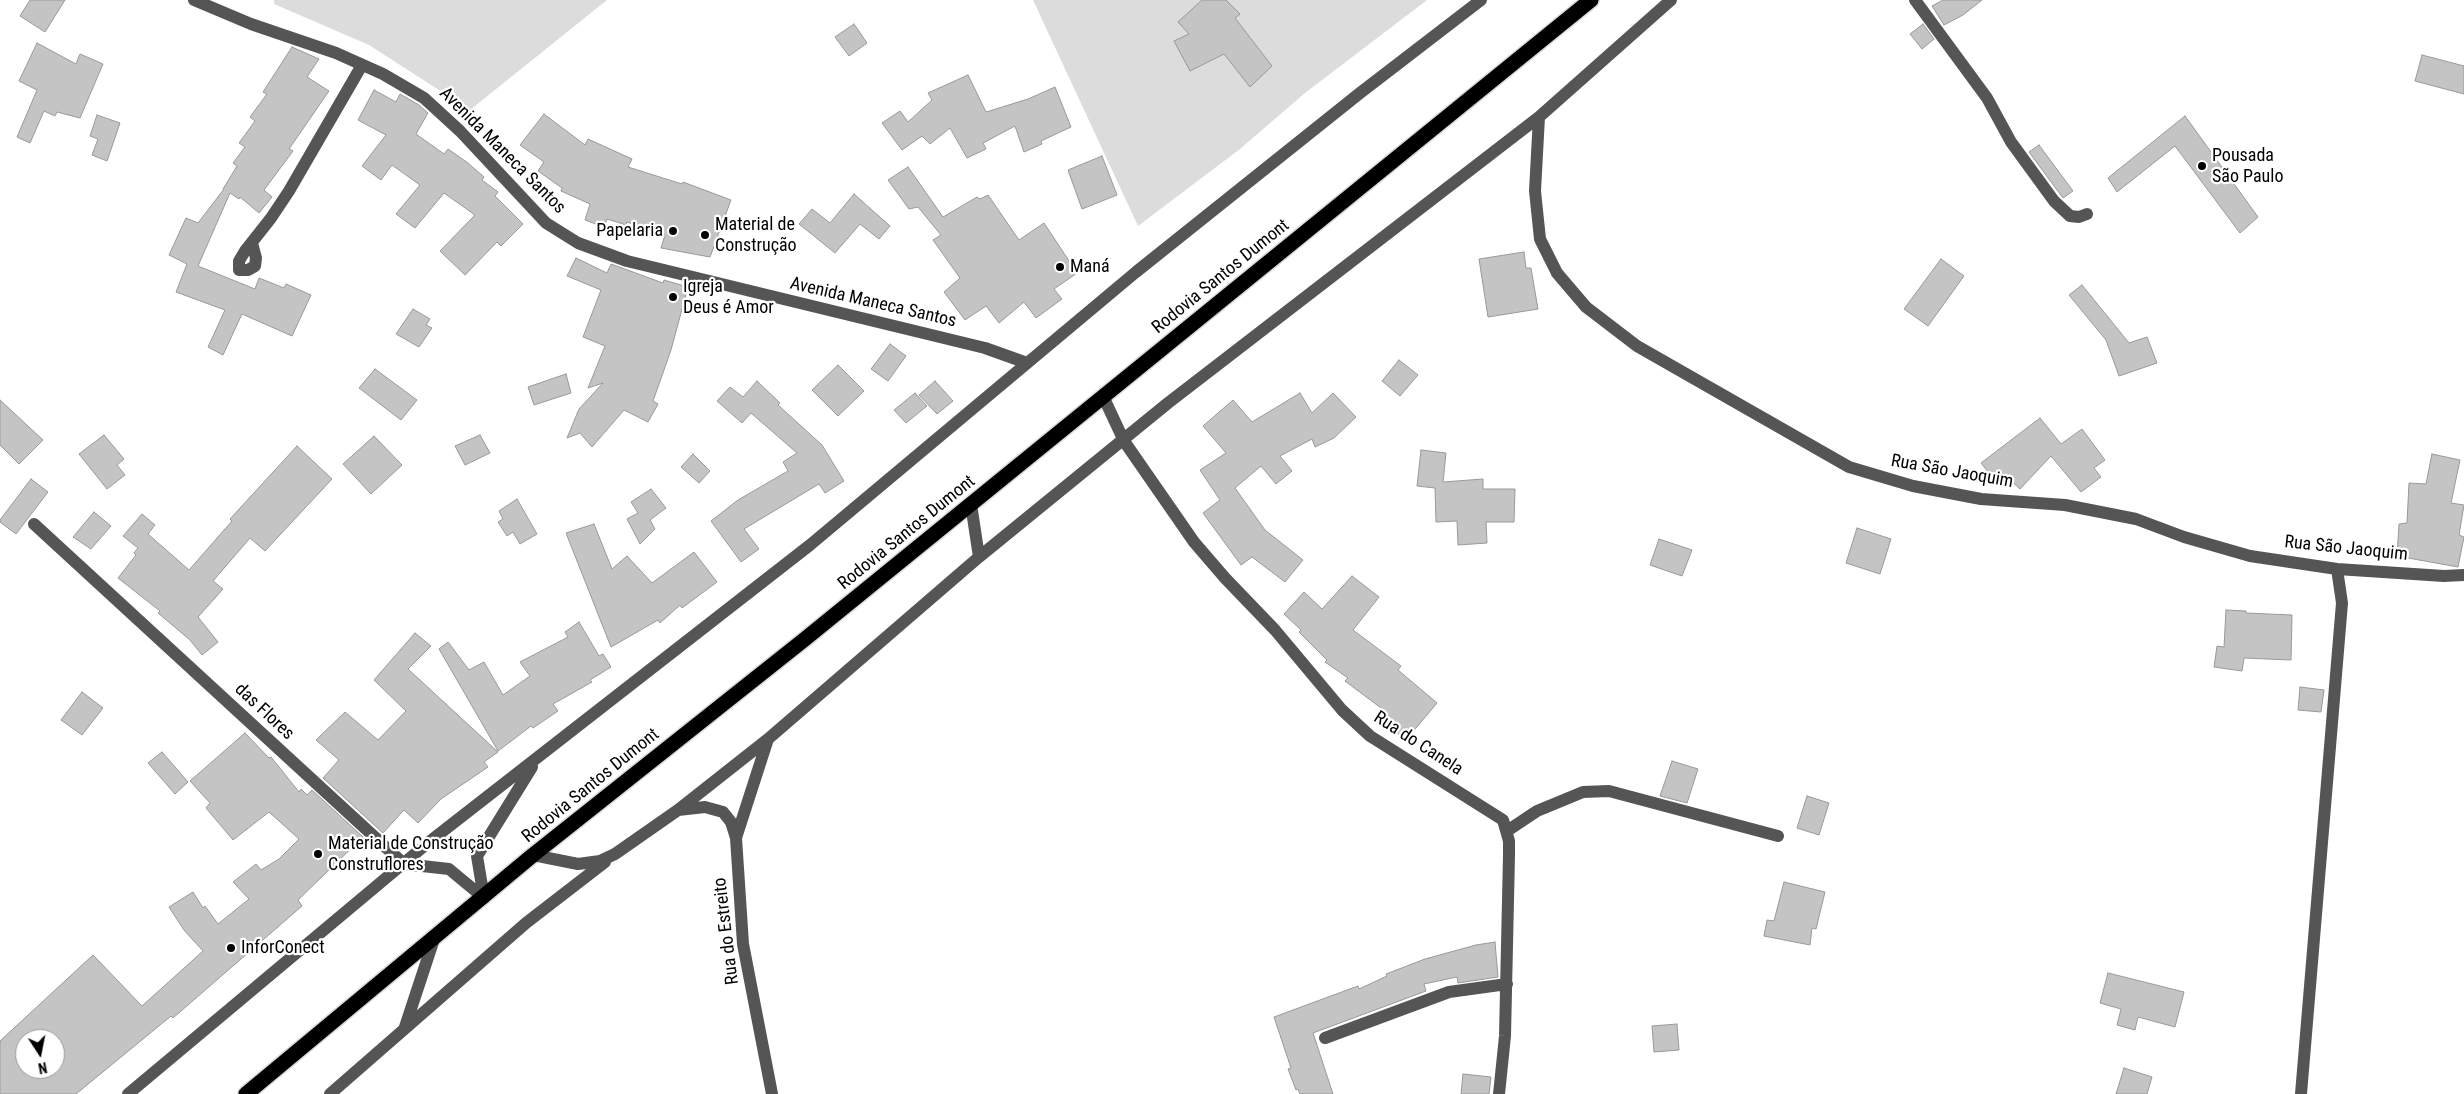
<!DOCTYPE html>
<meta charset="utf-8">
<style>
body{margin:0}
#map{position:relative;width:2464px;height:1094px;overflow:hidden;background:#fff;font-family:"Roboto Condensed",sans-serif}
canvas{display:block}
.north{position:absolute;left:15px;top:1029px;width:50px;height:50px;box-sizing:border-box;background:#fff;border:1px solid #999;border-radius:50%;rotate:169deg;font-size:14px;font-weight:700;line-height:20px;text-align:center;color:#000}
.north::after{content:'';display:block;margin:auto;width:18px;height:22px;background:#000;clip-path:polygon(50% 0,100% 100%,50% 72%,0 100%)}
</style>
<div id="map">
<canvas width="2464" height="1094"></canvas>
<div class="north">N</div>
</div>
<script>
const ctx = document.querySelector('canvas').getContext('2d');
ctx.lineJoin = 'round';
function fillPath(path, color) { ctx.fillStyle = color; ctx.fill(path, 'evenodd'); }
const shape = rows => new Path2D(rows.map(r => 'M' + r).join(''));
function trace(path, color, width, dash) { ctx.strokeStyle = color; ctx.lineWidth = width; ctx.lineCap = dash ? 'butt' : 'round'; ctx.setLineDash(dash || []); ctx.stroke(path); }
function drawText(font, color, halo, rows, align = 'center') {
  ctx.font = font + ' "Roboto Condensed",sans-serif'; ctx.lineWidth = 4.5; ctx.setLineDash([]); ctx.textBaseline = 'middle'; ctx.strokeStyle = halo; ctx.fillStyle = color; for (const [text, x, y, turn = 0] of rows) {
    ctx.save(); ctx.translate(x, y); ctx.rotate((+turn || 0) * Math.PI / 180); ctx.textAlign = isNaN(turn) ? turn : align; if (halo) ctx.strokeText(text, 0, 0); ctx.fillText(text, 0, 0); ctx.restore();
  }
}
const green = shape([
 [274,0,607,0,470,110,369,45,274,4],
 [1033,0,1427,0,1305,93,1240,149,1138,226]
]);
const building = shape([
 [30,0,65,0,45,32,20,16,30,0],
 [1202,0,1226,0,1240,14,1235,18,1272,66,1250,87,1224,54,1190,71,1174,41,1189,34,1178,22,1202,0],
 [1943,0,1982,0,1963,15,1944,25,1932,6,1943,0],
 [854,24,867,43,849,56,835,37,854,24],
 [1923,24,1934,39,1922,49,1910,34,1923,24],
 [37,43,76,64,80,54,103,64,80,118,57,112,55,116,44,111,30,143,17,137,37,90,19,81,37,43],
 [292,47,319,59,307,77,329,91,289,149,293,151,264,190,272,197,259,213,240,197,239,199,230,193,198,266,255,289,259,278,284,288,286,284,311,295,292,336,242,314,223,355,208,347,225,310,176,292,187,264,169,255,186,218,198,223,224,189,223,189,237,166,233,163,245,147,239,143,255,121,250,117,267,94,263,92,292,47],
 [2422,55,2464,66,2464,94,2415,81,2422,55],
 [968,75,986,112,1028,99,1055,87,1071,127,1041,141,1042,144,1024,152,1015,126,983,143,986,149,967,158,950,128,930,144,922,136,902,150,882,123,900,111,908,122,932,100,928,93,968,75],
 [374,90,396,102,400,94,419,105,428,113,416,134,444,154,448,149,468,163,484,177,482,180,498,192,495,196,523,224,501,246,497,242,465,275,440,251,475,215,444,193,415,228,396,214,420,185,392,165,381,180,362,166,386,135,358,120,374,90],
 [544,114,585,145,588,139,632,159,628,167,682,184,683,182,731,200,710,257,661,248,665,235,627,222,626,225,607,219,604,227,585,220,590,204,561,191,562,188,538,171,544,162,520,145,544,114],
 [97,115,120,123,107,161,92,155,98,139,90,136,97,115],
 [2185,116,2258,217,2240,233,2175,146,2117,192,2108,178,2185,116],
 [2039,145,2073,191,2063,198,2029,152,2039,145],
 [1102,156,1117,195,1082,209,1068,170,1102,156],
 [908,167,943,217,977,197,980,199,988,195,1019,240,1044,223,1077,273,1054,289,1062,299,1036,318,1024,302,999,323,986,306,965,320,944,292,960,278,933,240,941,235,918,207,909,209,888,180,908,167],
 [854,194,890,226,879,239,860,224,835,253,799,224,812,209,830,223,854,194],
 [1524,252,1526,268,1531,268,1538,309,1488,317,1479,259,1524,252],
 [576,258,607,273,611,264,663,283,664,280,688,287,671,350,653,401,658,404,648,422,624,410,592,447,580,433,567,438,579,409,603,383,588,388,605,346,583,337,601,290,567,276,576,258],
 [1941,259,1964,276,1928,326,1904,309,1941,259],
 [2082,285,2129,343,2147,337,2157,363,2119,376,2106,340,2069,295,2082,285],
 [413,309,430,319,426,325,432,328,419,347,396,334,413,309],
 [890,344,906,356,888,381,871,369,890,344],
 [1399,360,1418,375,1400,396,1382,381,1399,360],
 [838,365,864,391,838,416,812,390,838,365],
 [375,369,417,400,401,420,359,388,375,369],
 [566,374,571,393,534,405,528,387,566,374],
 [757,381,780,403,778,405,822,445,844,481,825,493,819,484,744,529,759,549,741,562,711,521,738,500,788,471,783,462,797,453,751,413,742,423,717,401,730,387,743,397,757,381],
 [935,381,953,401,937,414,919,395,935,381],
 [915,393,927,406,906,423,894,410,915,393],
 [1300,393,1312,413,1333,393,1356,417,1334,438,1315,447,1312,439,1280,456,1292,471,1276,484,1261,466,1235,488,1265,530,1303,560,1285,582,1252,557,1241,565,1203,513,1220,500,1200,470,1226,453,1203,426,1233,400,1252,422,1300,393],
 [0,400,43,440,19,464,0,445,0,400],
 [2040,418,2061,444,2082,429,2105,460,2094,468,2101,477,2081,492,2051,456,2020,489,2000,471,1992,477,1981,463,2040,418],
 [104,435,124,459,117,465,125,475,107,489,79,454,104,435],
 [480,435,490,453,465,465,455,446,480,435],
 [374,436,402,465,371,494,343,464,374,436],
 [297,446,332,479,265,551,250,538,213,581,223,589,198,617,218,642,202,655,190,640,158,613,160,611,118,578,136,555,134,553,138,548,123,536,142,514,155,525,148,534,189,570,232,521,230,519,297,446],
 [1421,450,1446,453,1443,482,1483,479,1483,489,1515,489,1514,522,1486,522,1487,543,1458,545,1457,521,1436,522,1435,488,1417,486,1421,450],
 [693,454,710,471,699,483,681,467,693,454],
 [2432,454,2460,460,2451,503,2464,505,2459,535,2464,537,2458,567,2397,556,2399,524,2407,523,2409,483,2426,484,2432,454],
 [31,479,48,492,16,534,0,522,0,520,31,479],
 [651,489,666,508,650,520,655,529,640,544,627,519,638,513,631,502,651,489],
 [517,499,537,534,520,544,513,532,507,536,498,522,503,519,499,511,517,499],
 [94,512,111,526,91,549,73,537,94,512],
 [594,524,612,569,627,556,652,583,694,552,717,582,682,608,680,605,660,623,658,620,611,647,566,533,594,524],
 [1857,528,1891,539,1880,574,1846,563,1857,528],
 [1659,539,1692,550,1682,576,1650,565,1659,539],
 [1352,576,1379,597,1353,630,1401,666,1398,670,1437,703,1406,740,1379,718,1385,711,1345,681,1348,678,1325,662,1327,660,1299,632,1301,630,1284,614,1304,592,1322,609,1352,576],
 [2226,610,2246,611,2246,613,2292,615,2291,660,2244,658,2242,671,2214,667,2217,646,2224,647,2226,610],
 [579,622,599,656,603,654,611,667,590,680,592,682,553,704,558,711,533,728,531,726,498,751,439,649,448,642,469,670,484,662,503,695,530,676,520,662,568,637,565,632,579,622],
 [415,633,431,646,408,669,498,752,484,762,488,767,441,799,418,823,404,810,383,833,323,778,339,760,316,740,345,712,378,740,406,711,374,680,415,633],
 [2300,687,2324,690,2321,712,2298,710,2300,687],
 [82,692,103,708,82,735,61,720,82,692],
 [245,733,269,758,271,757,299,792,301,789,307,795,312,790,363,837,298,900,302,906,173,1018,171,1016,76,1094,0,1094,0,1041,93,955,142,1006,203,951,184,930,169,907,193,892,203,908,205,906,218,924,249,899,233,882,256,864,261,870,279,859,299,839,269,812,233,840,206,808,210,803,190,781,245,733],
 [25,1039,55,1039,55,1069,25,1069,25,1039],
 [162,752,188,782,175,794,148,763,162,752],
 [1672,761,1698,769,1687,803,1660,796,1672,761],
 [1807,796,1829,803,1819,835,1797,828,1807,796],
 [1784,882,1825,892,1816,929,1812,928,1810,945,1764,936,1767,920,1774,921,1784,882],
 [1495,942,1498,977,1458,983,1457,977,1424,984,1426,991,1313,1033,1333,1094,1300,1094,1298,1089,1296,1090,1288,1069,1291,1068,1274,1017,1358,986,1359,989,1387,976,1386,974,1425,959,1476,945,1495,942],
 [2108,973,2184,992,2175,1027,2138,1017,2135,1030,2117,1025,2121,1009,2100,1003,2108,973],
 [1677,1024,1679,1050,1654,1052,1652,1026,1677,1024],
 [2124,1068,2152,1077,2147,1094,2116,1094,2124,1068],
 [1463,1074,1491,1077,1489,1094,1461,1094,1463,1074]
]);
const minor = shape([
 [194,0,251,24,336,53,383,74,424,98,460,131,546,223,578,243,627,261,985,348,1027,363],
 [1915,0,1987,98,2011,142,2054,201,2070,216,2079,217,2087,214],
 [1539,117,1535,191,1540,239,1557,273,1586,307,1637,346,1849,467,1913,486,1981,499,2065,505,2136,519,2184,537,2250,556,2337,569,2444,576,2464,575],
 [252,243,256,258,255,266,248,270,239,270,239,261,245,251,271,218,289,191,362,65],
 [1103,396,1124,441,1194,542,1225,578,1275,630,1342,710,1370,736,1503,820,1509,841,1509,855,1505,1036,1499,1094],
 [971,504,979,557],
 [34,524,404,864,449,869,484,898],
 [678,810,705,807,723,812,731,822,736,838,743,944,772,1094],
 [1507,831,1537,811,1583,792,1609,791,1778,836],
 [736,838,768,739],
 [533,855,578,864,600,861,615,854,678,810,768,739,979,557,1168,403,1539,117,1671,0],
 [484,898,477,856,532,767],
 [405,1027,434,939],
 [1325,1038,1449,992,1507,984],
 [128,1094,429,842,810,545,1136,272,1360,93,1481,0],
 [330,1094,526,923,605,862],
 [2301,1094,2342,603,2337,569]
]);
const highway = shape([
 [246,1094,533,855,805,639,1591,0]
]);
const markers = [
 [2202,166,5,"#000"],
 [673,231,5,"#000"],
 [705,235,5,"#000"],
 [1060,267,5,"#000"],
 [673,297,5,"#000"],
 [318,854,5,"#000"],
 [231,948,5,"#000"]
];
const streetNames = [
 ["Avenida Maneca Santos",502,151,45],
 ["Rodovia Santos Dumont",1221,277,-39],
 ["Avenida Maneca Santos",873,303,13],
 ["Rua São Jaoquim",1952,472,10],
 ["Rodovia Santos Dumont",907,533,-39],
 ["Rua São Jaoquim",2346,549,6],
 ["das Flores",264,712,43],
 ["Rua do Canela",1418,744,33],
 ["Rodovia Santos Dumont",591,786,-39],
 ["Rua do Estreito",727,931,-97]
];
const poiNames = [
 ["Pousada",2212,156],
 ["São Paulo",2212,177],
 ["Material de",715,225],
 ["Construção",715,246],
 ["Papelaria",663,231,"right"],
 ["Maná",1070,267],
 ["Igreja",683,287],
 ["Deus é Amor",683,308],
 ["Material de Construção",328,844],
 ["Construflores",328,865],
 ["InforConect",241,948]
];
fillPath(green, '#dcdcdc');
fillPath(building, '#c4c4c4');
trace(building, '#999', 1);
trace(highway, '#dbdbdb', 18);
trace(minor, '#555', 12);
trace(highway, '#000', 15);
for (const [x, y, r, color] of markers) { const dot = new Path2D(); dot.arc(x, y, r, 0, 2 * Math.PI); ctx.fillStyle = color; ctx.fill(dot); trace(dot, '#fff', 2); }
drawText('18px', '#000', '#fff', streetNames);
drawText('18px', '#000', '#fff', poiNames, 'left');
</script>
